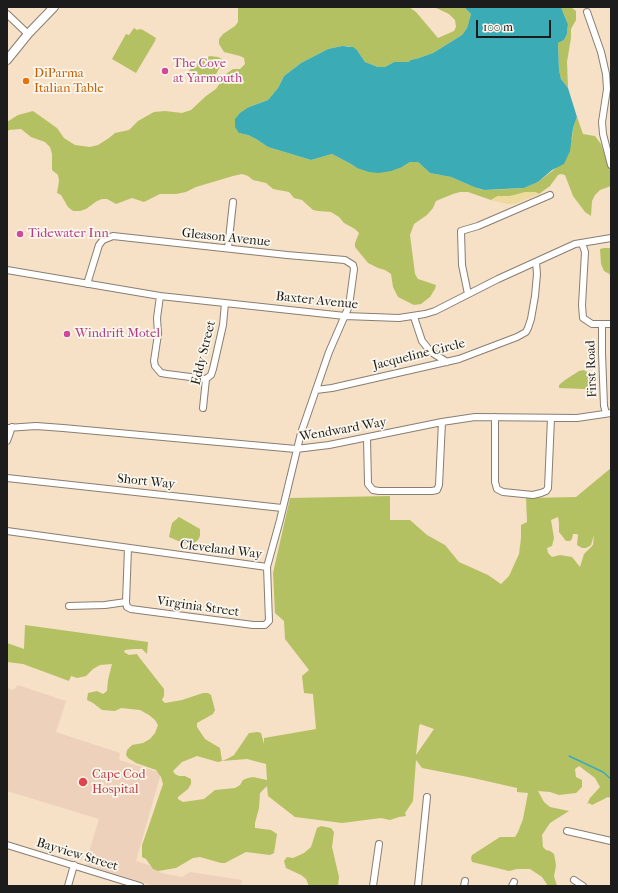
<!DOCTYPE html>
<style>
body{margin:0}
#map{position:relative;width:618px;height:893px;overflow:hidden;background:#f6e0c6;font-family:"IM FELL French Canon",serif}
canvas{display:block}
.frame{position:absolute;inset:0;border:8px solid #1c1c1c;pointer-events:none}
.scale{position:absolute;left:476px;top:20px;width:75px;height:18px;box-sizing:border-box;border:2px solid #1c1c1c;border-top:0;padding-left:5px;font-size:12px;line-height:14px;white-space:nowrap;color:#1c1c1c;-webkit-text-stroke:3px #fbf7ec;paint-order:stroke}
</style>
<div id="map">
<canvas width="618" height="893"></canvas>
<div class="frame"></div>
<div class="scale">100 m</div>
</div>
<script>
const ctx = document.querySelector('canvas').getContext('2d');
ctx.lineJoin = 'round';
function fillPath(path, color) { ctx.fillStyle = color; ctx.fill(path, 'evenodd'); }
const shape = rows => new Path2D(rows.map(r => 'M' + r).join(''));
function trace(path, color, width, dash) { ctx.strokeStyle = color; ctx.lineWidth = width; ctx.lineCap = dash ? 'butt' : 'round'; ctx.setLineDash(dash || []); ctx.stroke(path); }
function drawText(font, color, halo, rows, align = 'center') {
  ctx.font = font + ' "IM FELL French Canon",serif'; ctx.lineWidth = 3.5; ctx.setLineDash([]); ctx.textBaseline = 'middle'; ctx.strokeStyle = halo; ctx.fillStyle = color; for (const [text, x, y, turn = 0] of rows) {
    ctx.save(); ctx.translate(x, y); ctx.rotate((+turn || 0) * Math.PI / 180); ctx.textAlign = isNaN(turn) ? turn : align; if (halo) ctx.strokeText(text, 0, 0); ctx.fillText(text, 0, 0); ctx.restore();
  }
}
const built = shape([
 [18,685,66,701,56,732,120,753,119,760,161,773,136,861,155,867,161,873,182,877,190,872,242,880,241,886,155,886,85,865,99,819,7,791,7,688,13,690]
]);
const green = shape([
 [238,7,409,7,416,12,438,38,454,31,456,27,455,20,449,14,434,7,464,7,471,14,467,28,462,35,433,53,419,58,411,60,408,62,394,62,385,67,378,67,365,62,357,50,349,46,342,46,328,49,301,63,284,76,278,88,268,100,249,107,239,133,248,135,256,139,268,147,311,160,332,154,351,164,357,168,402,167,410,162,418,162,430,173,451,177,474,187,483,190,510,189,524,188,538,182,556,168,572,139,573,128,577,117,583,134,595,136,601,144,611,174,611,186,600,190,595,195,592,201,591,216,585,212,573,196,565,175,561,174,558,175,550,186,539,194,535,192,510,196,498,196,491,200,468,192,460,192,453,194,436,201,433,208,427,215,414,224,410,235,415,274,418,279,436,285,435,289,430,297,421,304,414,305,398,297,393,287,391,274,385,270,378,268,368,263,355,247,355,243,359,233,355,229,344,223,339,217,331,212,318,211,313,210,302,200,294,198,289,192,273,189,266,183,253,180,248,176,242,174,233,176,196,187,186,192,176,194,160,194,144,202,132,198,116,204,107,199,102,199,97,201,86,209,80,211,73,211,68,207,61,195,57,193,59,181,58,175,52,170,52,154,50,147,45,142,31,137,21,129,9,130,7,132,7,122,18,115,33,111,57,128,64,138,75,145,90,147,98,145,109,138,115,133,129,130,138,121,154,112,165,111,182,113,191,110,206,96,216,89,226,74,233,69,240,69,245,64,244,58,240,56,224,52,219,44,219,39,223,34,235,26,238,22],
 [561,7,571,7,576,11,576,20,571,29,571,38,567,62,568,88,561,79,559,70,558,43,564,40,567,34,568,24],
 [134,28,137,30,140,29,143,30,156,38,155,41,136,73,112,59,126,34,129,35],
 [210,56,218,57,224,60,216,74,209,78,196,79,190,77,188,72,197,62],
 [604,248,611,248,611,275,604,271,601,264,600,249],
 [584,370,587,372,593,379,592,384,585,389,559,388,559,385,565,380,579,371],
 [611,468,611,798,608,797,592,805,589,803,587,804,590,798,600,787,595,778,579,766,575,769,576,777,582,780,582,787,576,793,559,795,550,792,538,791,544,802,550,807,569,811,550,823,542,835,543,847,546,850,550,851,554,854,555,859,556,866,554,876,557,886,548,886,542,877,530,869,517,869,509,871,472,862,471,858,472,855,500,837,515,837,518,832,523,819,528,793,517,792,517,788,473,778,422,768,416,760,413,801,405,813,406,816,399,817,390,820,381,818,342,823,295,817,268,796,267,786,260,793,259,808,255,823,255,828,271,830,277,834,274,853,270,855,246,852,225,863,221,863,200,857,193,858,176,868,158,871,153,869,146,859,142,857,142,845,147,831,163,784,161,777,156,770,136,763,128,758,126,755,127,750,132,745,143,743,150,739,155,733,158,725,155,720,149,715,140,710,121,708,115,711,102,710,93,703,87,700,88,693,97,691,103,694,107,691,108,680,112,664,100,665,93,669,86,676,77,678,71,676,69,681,23,664,7,662,7,643,24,649,25,625,148,642,147,654,142,649,134,649,125,650,124,652,129,655,137,654,139,657,164,689,164,696,162,700,165,703,182,700,203,693,208,693,211,695,215,710,213,714,197,723,197,727,205,739,220,748,222,761,229,758,234,755,249,733,258,732,261,733,264,744,264,738,316,729,313,694,304,693,302,676,309,670,285,639,284,621,275,613,273,573,290,498,390,496,390,520,410,520,427,535,445,545,459,562,488,575,501,584,509,576,519,554,521,538,521,525,527,522,526,498,576,497],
 [558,517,559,523,559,532,566,541,570,541,572,539,573,534,577,534,578,535,577,545,582,548,586,548,591,545,594,535,593,545,584,554,580,567,572,557,560,555,552,557,548,553,547,548,552,546,554,538,551,520],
 [420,724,434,729,416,755,419,727],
 [197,756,218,762,222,761,247,759,266,764,267,780,253,777,248,778,243,780,240,785,235,788,215,790,204,799,183,802,178,799,178,797,188,789,191,784,191,779,185,776,179,776,175,774,173,771,182,762],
 [179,517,200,529,200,536,198,540,193,544,183,543,169,537,172,523],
 [321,826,331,828,334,832,332,847,339,877,338,886,309,886,306,879,301,875,286,868,284,861,287,857,293,858,304,853,311,847,317,828]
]);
const sand = shape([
 [525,192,535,192,539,194,515,204,506,204,491,200,498,196,510,196]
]);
const water = shape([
 [464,7,561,7,565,17,568,24,567,34,564,40,558,43,559,70,561,79,568,88,577,117,573,128,570,151,564,164,552,170,538,182,524,188,484,190,474,187,451,177,430,173,418,162,410,162,402,167,391,171,379,173,369,172,357,168,351,164,332,154,311,160,268,147,256,139,248,135,239,133,235,127,235,119,240,113,249,107,268,100,278,88,284,76,301,63,328,49,342,46,353,47,357,50,365,62,378,67,385,67,394,62,408,62,411,60,419,58,433,53,462,35,467,28,471,14]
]);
const stream = shape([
 [569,756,603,772,611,779]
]);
const minor = shape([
 [587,12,601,52,606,74,607,89,602,122,603,134,611,165],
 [7,14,28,34],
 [582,243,585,252,582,305,583,318,592,324,611,324],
 [228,248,233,202],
 [7,270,160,296,345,316,399,318,425,314,435,311,498,279,575,244,611,238],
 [468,294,462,265,461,231,478,226,550,195],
 [160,296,157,318,158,334,154,361,155,366,161,373,167,374,206,379],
 [414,317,422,341,431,352,447,362],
 [602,325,602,353,604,406,606,413],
 [316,390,332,388,459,359,517,337,526,332,528,328,531,319,535,296,537,274,536,262],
 [203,408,206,379,211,375,213,369,223,325,225,303],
 [495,417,495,482,497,489,503,492,533,495,541,493,546,491,548,488,551,418],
 [7,428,36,426,63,428,296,449,329,445,442,422,475,417,577,418,611,413],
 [367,438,368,484,373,490,379,491,432,491,437,490,439,485,442,422],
 [7,441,12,427],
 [7,478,282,508],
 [7,531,267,567,280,520,301,433,329,352,349,306,354,269,353,265,345,260,287,255,113,236,103,240,99,245,87,284],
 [128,548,126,602,127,607,131,609,253,625,265,625,269,621,267,567],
 [69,606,105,605,126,602],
 [567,831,611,841],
 [7,845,140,886],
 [574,880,583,886],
 [68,886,74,865],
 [373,886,379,844],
 [418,886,427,797],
 [464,886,465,881],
 [512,886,514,882]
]);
const major = shape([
 [7,60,28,34,54,7]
]);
const markers = [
 [165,71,4,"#d1479c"],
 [26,81,4,"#e8710a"],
 [20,234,4,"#d1479c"],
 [67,334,4,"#d1479c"],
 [83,782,5,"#e0444e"]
];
const hotelNames = [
 ["The Cove",173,64],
 ["at Yarmouth",173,79],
 ["Tidewater Inn",28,234],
 ["Windrift Motel",75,334]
];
const foodNames = [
 ["DiParma",34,74],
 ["Italian Table",34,89]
];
const streetNames = [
 ["Gleason Avenue",226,238,6],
 ["Baxter Avenue",317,301,6],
 ["Eddy Street",204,353,-76],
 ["Jacqueline Circle",419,355,-14],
 ["First Road",592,369,-92],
 ["Wendward Way",343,430,-10],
 ["Short Way",146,482,6],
 ["Cleveland Way",221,550,7],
 ["Virginia Street",198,607,8],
 ["Bayview Street",77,855,17]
];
const healthNames = [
 ["Cape Cod",92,775],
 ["Hospital",92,790]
];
fillPath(built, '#edd1ba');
fillPath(green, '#b4c163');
fillPath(sand, '#eeda9e');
fillPath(water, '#3bacb6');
trace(stream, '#3bacb6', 1.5);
trace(minor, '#897e71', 8);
trace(major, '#897e71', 10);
trace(minor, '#fff', 6);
trace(major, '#fff', 8);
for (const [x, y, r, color] of markers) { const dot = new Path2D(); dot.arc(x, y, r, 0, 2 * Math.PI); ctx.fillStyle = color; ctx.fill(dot); trace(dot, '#fbf7ec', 1.5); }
drawText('13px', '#b23c85', '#fbf7ec', hotelNames, 'left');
drawText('13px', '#c56008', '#fbf7ec', foodNames, 'left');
drawText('13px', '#1c1c1c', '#fbf7ec', streetNames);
drawText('13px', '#be3a42', '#fbf7ec', healthNames, 'left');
</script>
